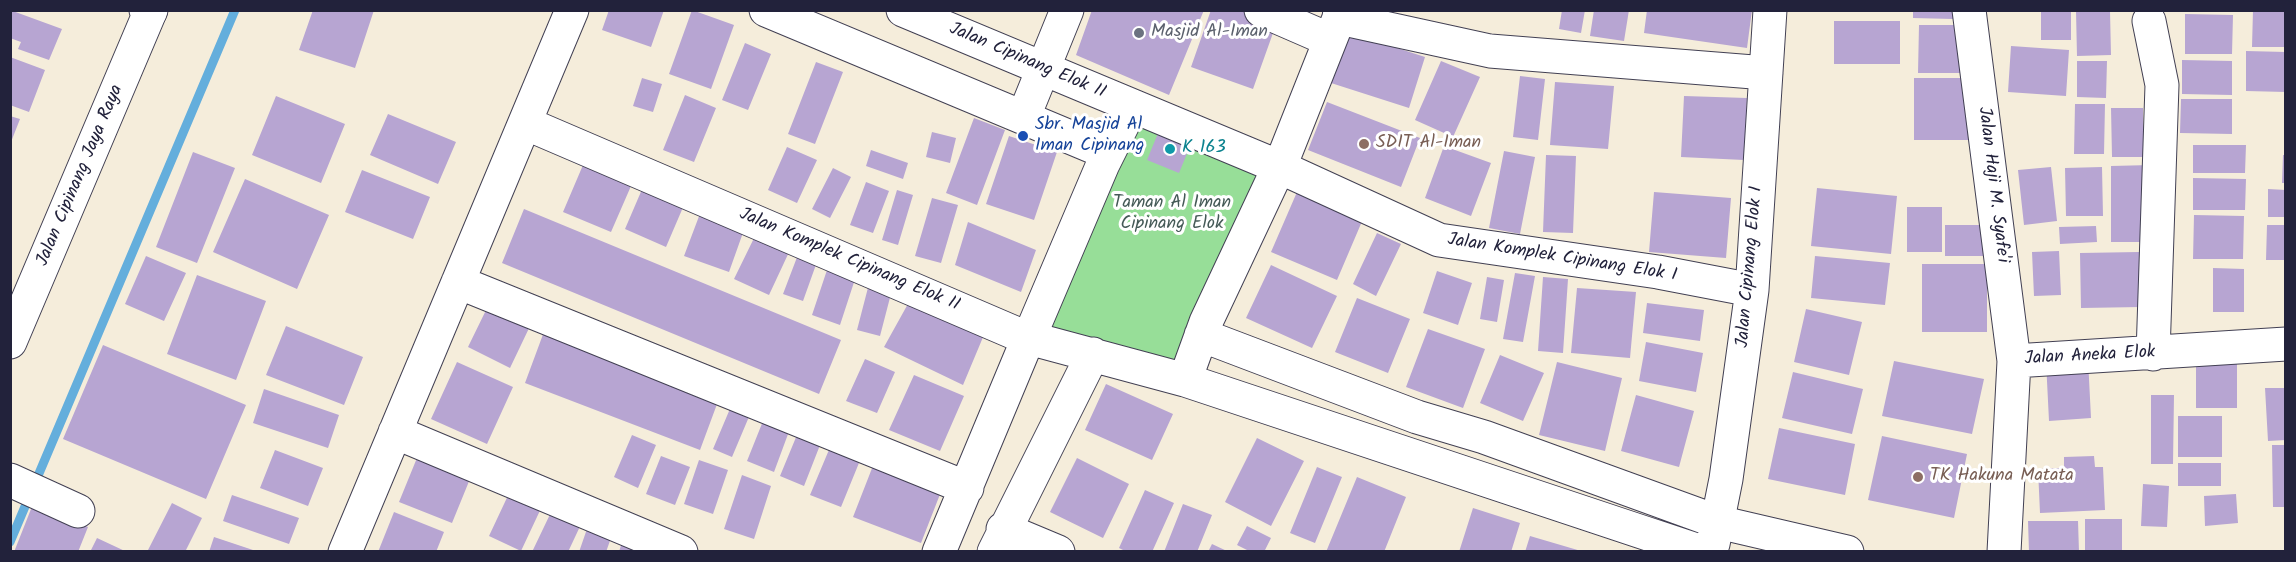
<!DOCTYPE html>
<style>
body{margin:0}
#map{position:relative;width:2296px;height:562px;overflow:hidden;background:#f5eddb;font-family:Kalam,sans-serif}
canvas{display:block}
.frame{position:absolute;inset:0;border:12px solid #22223b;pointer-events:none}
</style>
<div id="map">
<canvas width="2296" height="562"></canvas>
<div class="frame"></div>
</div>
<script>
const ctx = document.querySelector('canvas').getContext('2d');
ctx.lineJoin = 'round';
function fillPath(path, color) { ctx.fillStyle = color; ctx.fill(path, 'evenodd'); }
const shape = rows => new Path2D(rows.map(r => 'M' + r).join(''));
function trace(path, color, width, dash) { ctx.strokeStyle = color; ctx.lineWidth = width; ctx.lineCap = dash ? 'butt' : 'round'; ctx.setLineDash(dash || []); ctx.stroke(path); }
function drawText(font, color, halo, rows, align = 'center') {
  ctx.font = font + ' Kalam,sans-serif'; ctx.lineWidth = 6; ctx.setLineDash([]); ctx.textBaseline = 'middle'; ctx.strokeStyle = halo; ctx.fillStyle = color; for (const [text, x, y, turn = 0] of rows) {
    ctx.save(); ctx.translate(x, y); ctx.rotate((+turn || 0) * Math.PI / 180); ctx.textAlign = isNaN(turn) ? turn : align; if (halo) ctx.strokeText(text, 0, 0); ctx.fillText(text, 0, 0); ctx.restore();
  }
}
const green = shape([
 [1133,114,1277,171,1181,379,1036,332]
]);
const stream = shape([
 [10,542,235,10]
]);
const building = shape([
 [10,10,62,29,49,60,18,49,21,42,10,38],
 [313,10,374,10,355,68,299,50],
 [609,10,664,10,651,47,602,30],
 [692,10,734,25,711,89,669,74],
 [1092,10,1204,10,1169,95,1076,55],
 [1211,10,1253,10,1278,19,1253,89,1191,67],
 [1562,10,1585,10,1581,33,1559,29],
 [1594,10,1629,10,1624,41,1590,36],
 [1647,10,1752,10,1747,48,1644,33],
 [1913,10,1953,10,1953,19,1913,18],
 [2041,10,2071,10,2071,40,2041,40],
 [2253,10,2286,10,2286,47,2252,47],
 [2076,11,2110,11,2111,55,2077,56],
 [2185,14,2233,15,2232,54,2185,54],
 [1834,21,1900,21,1900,64,1834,64],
 [1919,25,1970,25,1969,73,1918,73],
 [1348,32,1425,57,1409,108,1331,83],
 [745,43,771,54,748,110,722,100],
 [2011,46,2069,50,2066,96,2008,92],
 [2246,51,2286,52,2286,92,2246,91],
 [10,57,45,70,29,112,10,105],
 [2182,60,2232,61,2232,95,2182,94],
 [1441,61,1480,77,1453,137,1415,120],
 [2077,61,2107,61,2106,98,2077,97],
 [816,62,843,72,815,144,788,134],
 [1520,76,1545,79,1538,140,1513,137],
 [642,78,662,84,653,112,633,106],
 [1914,78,1973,78,1973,140,1914,140],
 [1555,82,1614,86,1608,149,1550,145],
 [685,95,716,108,694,162,663,150],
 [276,96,345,124,321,183,252,155],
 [1684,96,1747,98,1744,160,1681,157],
 [2181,99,2232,99,2232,134,2180,133],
 [1327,102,1420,138,1401,187,1308,150],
 [2075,104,2105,104,2104,154,2074,154],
 [2111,108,2143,108,2143,157,2112,157],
 [388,114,456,142,438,184,370,155],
 [10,116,20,119,11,142,10,142],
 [974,118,1005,130,977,205,946,193],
 [1161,126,1193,139,1179,173,1147,160],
 [932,132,956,138,950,163,926,157],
 [1009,136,1057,152,1034,220,986,204],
 [2193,145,2246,145,2245,173,2193,173],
 [1444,146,1491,163,1471,216,1425,198],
 [787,147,817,160,797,203,768,190],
 [871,150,908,163,903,179,866,166],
 [1504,151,1535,157,1520,234,1489,228],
 [193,152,235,168,197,263,156,247],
 [1546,155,1576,156,1573,233,1543,232],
 [2283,155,2286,155,2286,183,2282,183],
 [583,165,631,186,611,232,563,212],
 [2151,165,2151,242,2111,242,2111,166],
 [2051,167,2057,221,2024,225,2018,170],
 [2102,167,2103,216,2066,216,2065,168],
 [833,168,851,177,830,218,812,209],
 [362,170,430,197,413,239,345,212],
 [2193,178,2246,179,2245,210,2193,210],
 [245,179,329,215,297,289,213,252],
 [866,182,889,191,873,233,850,225],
 [643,187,684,205,666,247,625,229],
 [1817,188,1897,196,1891,254,1811,246],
 [2268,189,2286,190,2286,217,2268,217],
 [897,190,913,195,898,245,882,240],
 [1297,192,1363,219,1337,280,1271,252],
 [1654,192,1731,198,1726,258,1649,252],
 [932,198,958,205,941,263,915,256],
 [1907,207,1942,207,1942,252,1907,252],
 [524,209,841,340,819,394,502,263],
 [701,211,745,227,729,272,684,256],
 [2194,215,2244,216,2243,259,2193,259],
 [968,222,1036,250,1021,292,955,265],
 [1945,225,1983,225,1983,256,1945,256],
 [2267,225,2286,225,2286,260,2266,260],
 [2096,226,2097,242,2060,244,2059,227],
 [1377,233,1401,244,1376,296,1353,284],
 [756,234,790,250,769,295,734,279],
 [2059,251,2061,295,2034,296,2032,252],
 [799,252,818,259,803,301,783,294],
 [2139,252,2141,307,2081,308,2080,253],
 [146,256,186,273,164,321,125,304],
 [1815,256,1890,263,1885,305,1811,298],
 [829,264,857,273,840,325,812,315],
 [1922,264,1987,264,1987,332,1922,332],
 [1271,265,1337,296,1312,348,1246,318],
 [2213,268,2244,269,2244,312,2213,312],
 [1437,271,1472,283,1458,325,1423,313],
 [1515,273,1535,276,1523,342,1503,339],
 [197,275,266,301,236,380,167,354],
 [1487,277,1504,280,1497,322,1480,319],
 [1543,277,1568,279,1563,353,1538,351],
 [870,280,893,286,880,336,857,330],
 [1577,288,1636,292,1630,358,1571,353],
 [914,293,986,330,963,385,884,347],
 [1357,298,1410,319,1388,373,1335,352],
 [1647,303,1704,310,1700,341,1643,333],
 [489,304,531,324,510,368,468,347],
 [1806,309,1862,322,1849,375,1794,362],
 [286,326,363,357,344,405,266,375],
 [545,329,720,396,700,450,525,383],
 [1428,329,1485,349,1463,408,1406,387],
 [1646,342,1703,353,1696,392,1639,381],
 [103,345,246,405,206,499,63,439],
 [1500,355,1544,373,1523,421,1480,403],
 [865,359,895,372,877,413,846,401],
 [2088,359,2091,418,2049,421,2046,361],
 [2196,360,2237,360,2237,408,2196,408],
 [1894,361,1984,379,1972,434,1882,416],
 [457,362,513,387,487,444,431,419],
 [1557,362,1622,378,1605,451,1539,435],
 [1793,372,1863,389,1852,434,1782,418],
 [914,375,964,396,940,451,889,430],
 [1106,384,1173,414,1152,460,1085,430],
 [2265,388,2286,388,2286,440,2268,441],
 [264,389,339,415,328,448,253,423],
 [1636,395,1694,411,1679,467,1621,451],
 [2151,395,2174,395,2173,464,2151,464],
 [732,404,751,412,732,457,713,449],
 [765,416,791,426,774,472,747,461],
 [2178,416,2222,416,2222,457,2178,457],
 [1779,428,1855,444,1845,495,1768,479],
 [799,430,822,440,804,486,780,476],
 [632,435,656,445,638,488,614,477],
 [1882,436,1967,454,1954,518,1868,500],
 [1257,438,1304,461,1271,526,1225,502],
 [831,445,861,458,841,507,810,495],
 [2272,445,2286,445,2286,507,2273,507],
 [275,450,323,468,308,506,260,488],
 [419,453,472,474,452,523,399,502],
 [661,456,690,467,675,505,646,494],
 [2094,456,2095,467,2103,467,2105,510,2040,513,2038,469,2064,468,2064,457],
 [876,458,944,484,921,543,853,517],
 [1077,458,1129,484,1103,538,1050,512],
 [699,460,728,470,713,514,684,504],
 [2178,463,2221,463,2221,486,2178,486],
 [1317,467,1342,477,1315,543,1290,533],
 [742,475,771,486,754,539,724,529],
 [1357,477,1406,497,1384,552,1326,552],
 [2143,484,2169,486,2167,527,2141,526],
 [512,487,544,502,521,551,489,536],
 [1145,490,1174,503,1152,552,1127,552,1119,548],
 [2236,494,2238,523,2205,526,2204,496],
 [232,495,299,518,289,544,223,521],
 [172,503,202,518,185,552,147,552],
 [33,504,88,527,78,552,14,552],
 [1183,504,1212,515,1197,552,1164,552],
 [554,506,583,520,568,552,532,552],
 [1473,508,1520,523,1511,552,1459,552],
 [394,512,444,532,436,552,378,552],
 [2085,519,2122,519,2122,550,2085,550],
 [2028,521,2078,521,2079,552,2029,552],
 [588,526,612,535,606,552,579,552],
 [1247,526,1271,538,1264,552,1251,552,1237,545],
 [624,535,648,552,619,552],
 [1530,536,1581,551,1581,552,1525,552],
 [214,537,256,551,256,552,209,552],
 [97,538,127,552,90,552],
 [1212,544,1229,552,1208,552]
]);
const minor = shape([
 [766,10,1108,153],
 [903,10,1284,169,1439,240,1658,272,1752,290],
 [1261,10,1330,40],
 [1969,10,2014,361,2004,552],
 [1339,18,1490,51,1766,73],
 [2149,21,2162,85,2153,354],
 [1024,116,1067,10],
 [525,123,1022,336,1025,340],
 [458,282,967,488],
 [1201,335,1417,417,1484,437,1718,522,1847,552],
 [1029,338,1185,380,1702,552],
 [1025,340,1029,338,1103,164,1132,106],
 [10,342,150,12,146,10],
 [2014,361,2286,344],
 [1185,380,1206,322,1285,154,1339,18,1340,10],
 [395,432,681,552],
 [10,480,78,511],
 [1003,529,1058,552],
 [1713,544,1726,479,1752,290,1770,10],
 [345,552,572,10],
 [939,552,1025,346,1025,340],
 [994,552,1093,354]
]);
const major = shape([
 [150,12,151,10]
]);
const markers = [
 [1139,33,6,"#6b7280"],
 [1023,136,6,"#1a4fb4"],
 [1364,144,6,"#8d6e63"],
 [1170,149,6,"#0f9aa8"],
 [1918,477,6,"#8d6e63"]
];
const worshipNames = [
 ["Masjid Al-Iman",1151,33]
];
const streetNames = [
 ["Jalan Cipinang Elok II",1027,62,23],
 ["Jalan Cipinang Jaya Raya",81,176,-67],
 ["Jalan Haji M. Syafe'i",1992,185,83],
 ["Jalan Komplek Cipinang Elok I",1562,259,9],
 ["Jalan Komplek Cipinang Elok II",849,261,23],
 ["Jalan Cipinang Elok I",1751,267,-85],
 ["Jalan Aneka Elok",2090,357,-3]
];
const transitNames = [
 ["Sbr. Masjid Al",1035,126],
 ["Iman Cipinang",1035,147]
];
const educationNames = [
 ["SDIT Al-Iman",1376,144],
 ["TK Hakuna Matata",1930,477]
];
const cultureNames = [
 ["K 163",1182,149]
];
const parkNames = [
 ["Taman Al Iman",1172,204],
 ["Cipinang Elok",1172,225]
];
fillPath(green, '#97de98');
trace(stream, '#64aedc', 9);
fillPath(building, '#b7a5d2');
trace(minor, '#424053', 35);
trace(major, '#424053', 35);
trace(minor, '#fff', 33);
trace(major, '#fff', 33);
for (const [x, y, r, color] of markers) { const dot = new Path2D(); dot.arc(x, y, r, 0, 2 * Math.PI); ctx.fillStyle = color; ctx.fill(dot); trace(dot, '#fff', 2); }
drawText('18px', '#5b616d', '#fff', worshipNames, 'left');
drawText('18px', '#22223b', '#fff', streetNames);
drawText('18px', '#164399', '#fff', transitNames, 'left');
drawText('18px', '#785e54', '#fff', educationNames, 'left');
drawText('18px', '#0d838f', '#fff', cultureNames, 'left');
drawText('18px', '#455a57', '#fff', parkNames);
</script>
